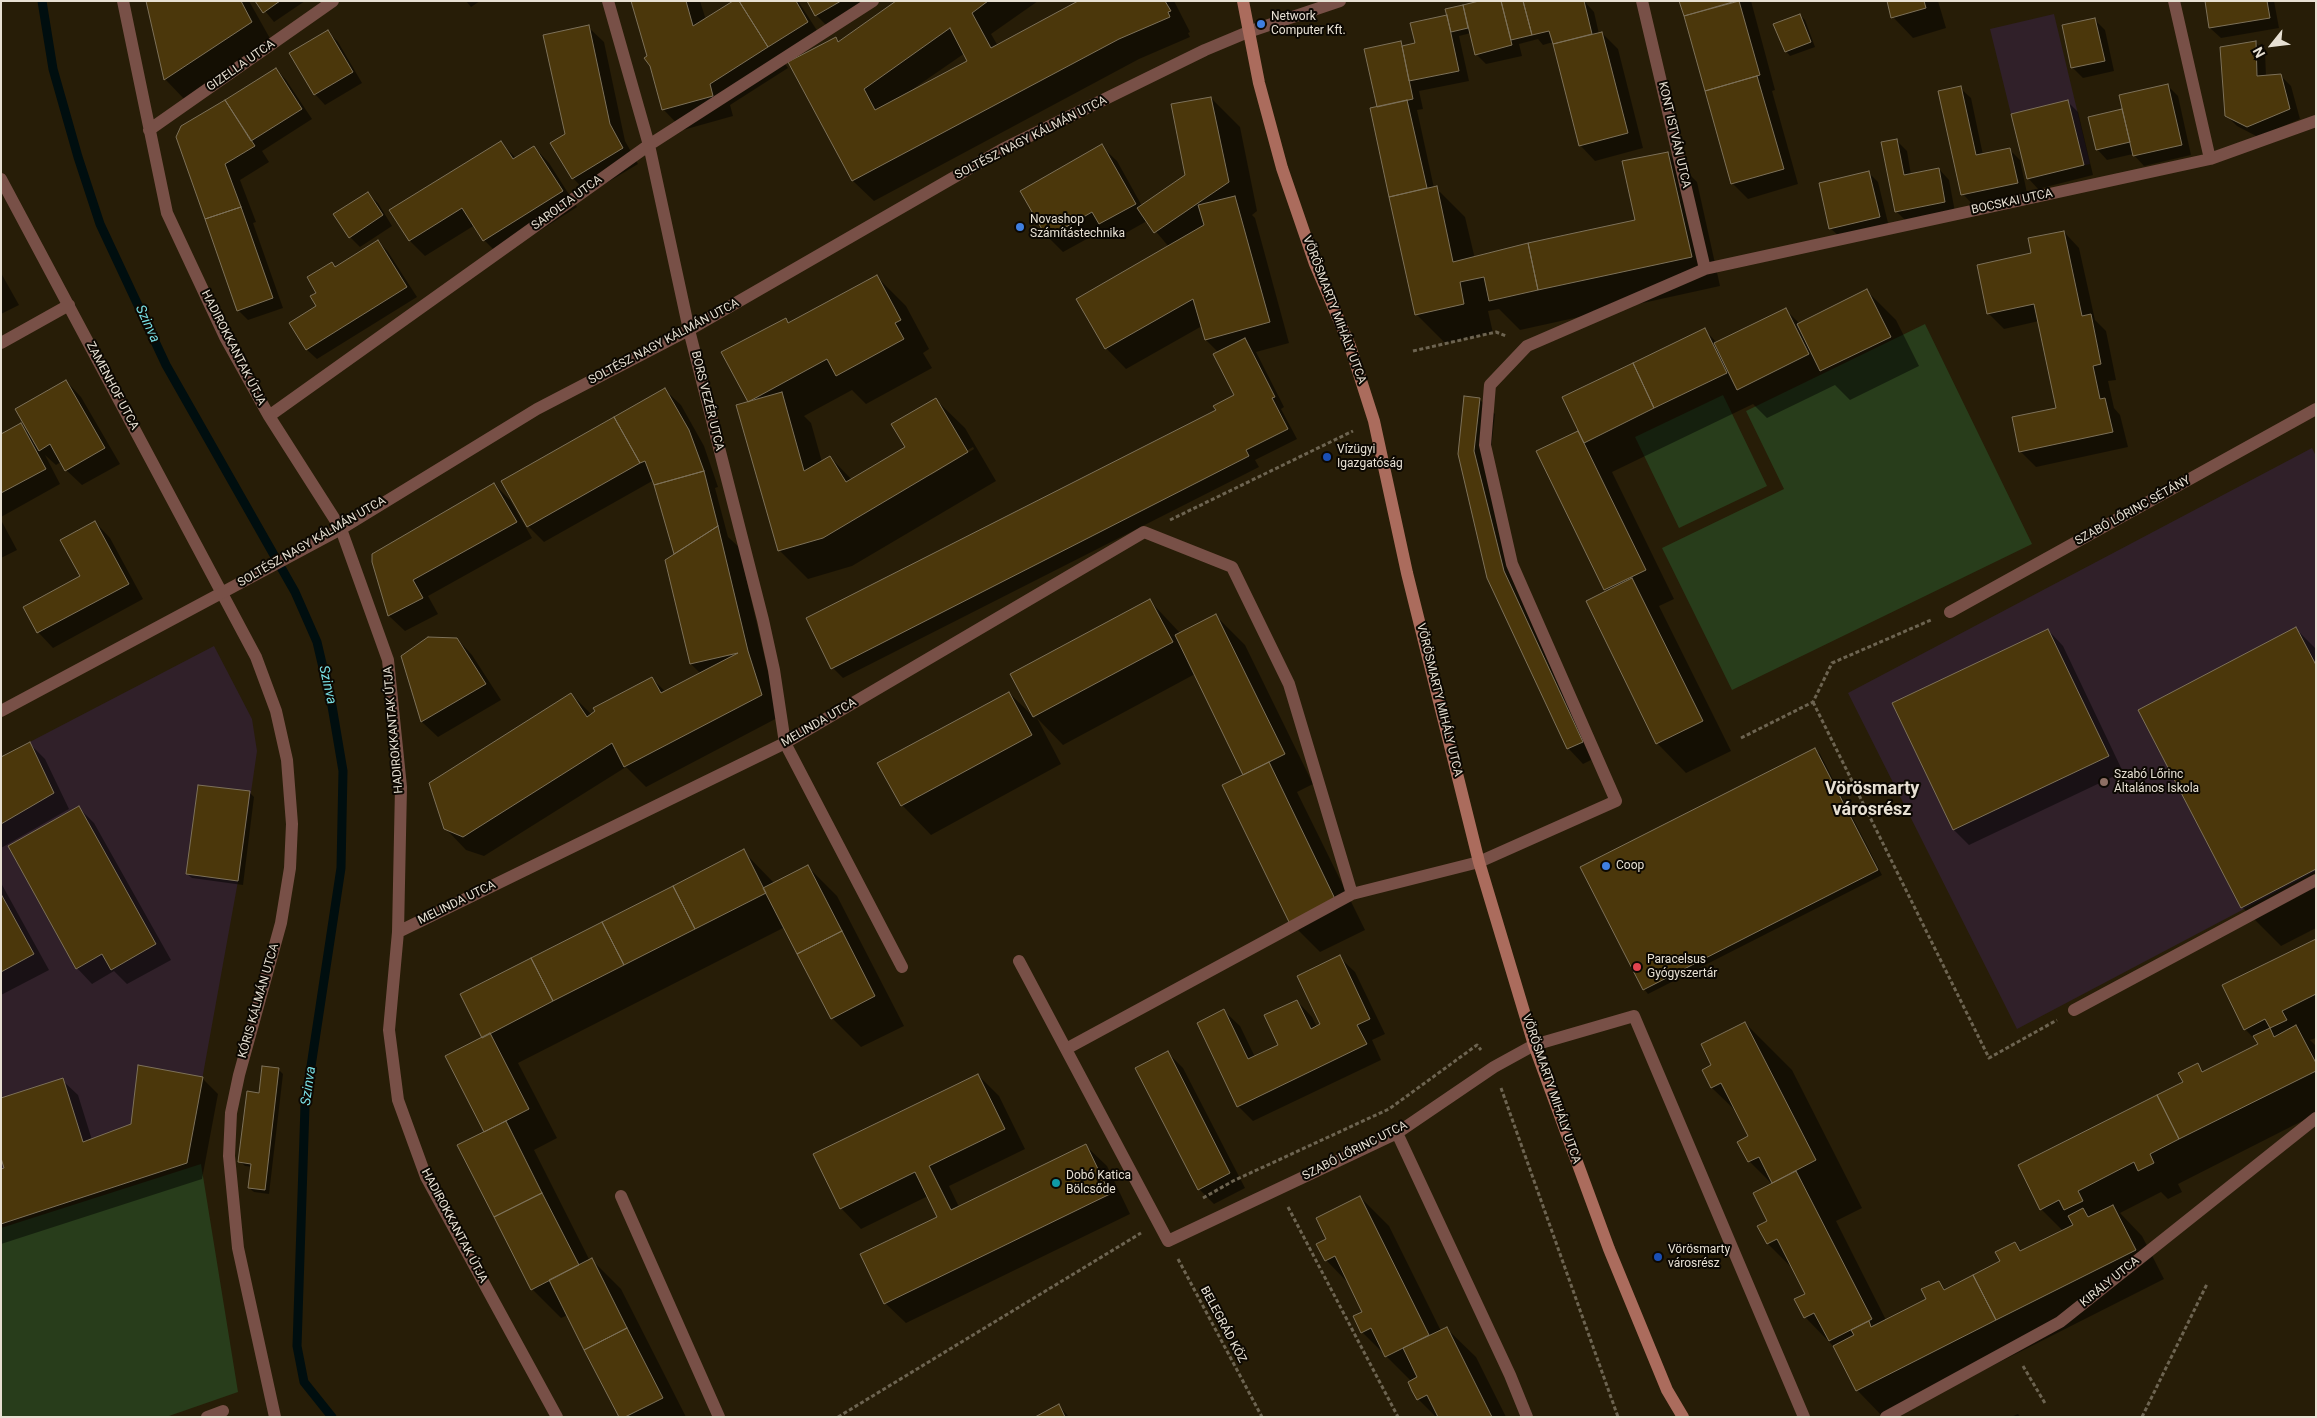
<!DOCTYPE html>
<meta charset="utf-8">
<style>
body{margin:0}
#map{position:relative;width:2317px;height:1418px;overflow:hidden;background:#271d07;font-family:Roboto,sans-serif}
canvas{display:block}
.frame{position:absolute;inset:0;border:2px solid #e7e0d3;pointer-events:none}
.north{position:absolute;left:2247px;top:20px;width:50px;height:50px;-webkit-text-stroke:4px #0c0802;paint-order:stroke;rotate:241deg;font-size:14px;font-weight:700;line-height:20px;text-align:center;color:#e7e0d3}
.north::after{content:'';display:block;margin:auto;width:18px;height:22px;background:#e7e0d3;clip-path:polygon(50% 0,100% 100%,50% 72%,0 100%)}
</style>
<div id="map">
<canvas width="2317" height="1418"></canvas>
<div class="frame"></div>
<div class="north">N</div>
</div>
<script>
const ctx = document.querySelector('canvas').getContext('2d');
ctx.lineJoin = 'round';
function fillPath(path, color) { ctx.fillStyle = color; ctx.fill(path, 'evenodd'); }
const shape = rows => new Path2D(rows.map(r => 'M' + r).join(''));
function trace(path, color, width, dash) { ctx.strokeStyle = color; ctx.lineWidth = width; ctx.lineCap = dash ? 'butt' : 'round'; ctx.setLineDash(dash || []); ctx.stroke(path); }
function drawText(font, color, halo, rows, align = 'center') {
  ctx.font = font + ' Roboto,sans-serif'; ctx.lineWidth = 4; ctx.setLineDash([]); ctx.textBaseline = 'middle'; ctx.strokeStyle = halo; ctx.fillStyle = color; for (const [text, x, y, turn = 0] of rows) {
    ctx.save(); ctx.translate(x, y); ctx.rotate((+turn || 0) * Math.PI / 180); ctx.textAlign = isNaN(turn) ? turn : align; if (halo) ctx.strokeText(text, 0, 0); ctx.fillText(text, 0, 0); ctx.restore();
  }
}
const education = shape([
 [2054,14,2090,164,2027,179,1990,29],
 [2312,448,2316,456,2316,871,2017,1029,1848,693],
 [214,646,252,719,257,751,238,881,187,1163,1,1224,1,757]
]);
const green = shape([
 [1925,324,2032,544,1732,690,1662,548,1784,489,1746,411],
 [1723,395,1767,486,1679,528,1635,437],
 [201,1164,238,1392,166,1417,1,1417,1,1228]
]);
const shadow = shape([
 [147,1,249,1,272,42,185,100,165,79],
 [257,1,305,1,274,22],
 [466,1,480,1,471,7],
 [633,1,700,1,706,20,735,1,798,1,818,32,780,56,788,68,730,105,733,116,683,130,663,109],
 [808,1,872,1,832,31,816,15],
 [898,1,1038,1,991,34,998,46,1081,1,1174,1,1190,32,1188,33,1190,37,1139,59,874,201,853,181,790,62,835,38,840,42],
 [965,53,969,61,914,91,913,89],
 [1484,1,1584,1,1594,12,1599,34,1602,33,1618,49,1643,148,1595,161,1580,145,1553,42,1543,45,1538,39,1519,44,1522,56,1486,64,1476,54,1471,33,1459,36,1469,81,1419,91,1423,109,1417,110,1434,188,1436,188,1465,217,1475,259,1482,257,1481,255,1637,221,1668,153,1697,182,1720,286,1520,330,1499,309,1488,311,1493,333,1445,343,1416,314,1371,109,1378,108,1400,42,1404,47,1416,44,1448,16,1463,7],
 [1680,1,1751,1,1775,90,1772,91,1798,184,1748,199,1732,183],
 [1888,1,1938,1,1946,28,1913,38,1893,17],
 [2206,1,2274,1,2279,28,2221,38,2210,28],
 [1800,15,1805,20,1815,47,1790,56,1786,51],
 [2094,19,2105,30,2114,71,2083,78,2073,68,2063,26],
 [588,27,604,42,625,141,638,164,588,194,573,178,566,135],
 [328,32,338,42,362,83,325,105,315,94],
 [2255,42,2265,52,2266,76,2280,75,2291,86,2300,119,2258,137,2237,126,2227,116],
 [276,69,286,80,312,119,262,151,269,162,240,180,256,222,253,223,283,308,248,320,238,310,182,127],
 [2168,86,2178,96,2191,155,2144,166,2133,154,2107,160,2097,149,2089,118,2124,110],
 [1960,88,1971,98,1983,155,2009,149,2020,160,2027,193,1973,205,1963,194],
 [1211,98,1240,127,1257,211,1252,215,1255,218,1289,343,1256,352,1284,407,1281,409,1297,439,1255,460,1259,467,843,678,833,668,1217,410,1235,396,1219,353,1206,340,1202,326,1126,369,1106,348,1169,247,1147,221,1115,239,1105,229,1063,252,1048,237,1101,146,1117,161,1142,206,1186,176],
 [2067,101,2078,112,2093,175,2038,189,2028,178],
 [1896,140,1907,151,1911,175,1939,169,1949,180,1955,212,1906,221,1896,211],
 [500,142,516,158,534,147,549,163,577,207,500,256,484,240,475,225,425,256,410,241,391,211],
 [1868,172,1878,182,1889,227,1841,238,1830,228],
 [367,193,378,203,392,226,360,247,350,237],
 [2064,232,2079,248,2095,320,2106,331,2116,380,2108,381,2114,408,2120,415,2128,447,2036,467,2020,451,2058,409,2039,321,2004,329,1988,313,2032,254],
 [378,241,388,252,417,297,317,359,306,349,318,306,318,293,332,263,336,268],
 [1,273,19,305,1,314],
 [877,277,906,306,929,349,923,353,932,368,866,404,852,390,804,416,811,423,822,462,830,457,852,480,907,448,935,399,965,428,996,481,852,566,808,579,779,550,750,402,723,353,786,320,789,323],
 [973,447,974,449,931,475,931,472],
 [1867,291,1896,320,1919,366,1850,400,1835,385,1767,418,1753,404,1612,472,1674,599,1659,606,1731,751,1686,773,1657,743,1607,592,1538,452,1579,432,1705,330,1717,343,1786,310,1800,324],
 [66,381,81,397,120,464,82,485,66,470,61,462,56,465,45,455,60,484,1,517,1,436,21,425,30,434],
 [665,390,681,405,704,446,718,487,715,488,728,537,739,547,768,672,781,716,646,787,626,767,484,856,466,850,446,829,571,694,592,715,652,679,666,692,701,674,691,664,666,560,676,554,654,480,544,542,528,526],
 [1479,399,1495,414,1489,467,1519,588,1597,757,1583,764,1568,748,1459,454],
 [494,484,510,500,532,538,428,596,438,614,405,631,389,616,374,562],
 [1,520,17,550,1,558],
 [95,522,110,538,143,599,53,648,38,632,81,577],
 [1150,601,1180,633,1216,616,1245,645,1313,784,1297,792,1365,930,1320,952,1291,923,1245,776,1195,674,1063,745,1037,718,1061,764,931,835,902,805,1009,693,1036,719,1012,675],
 [2296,629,2316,649,2316,928,2281,946,2242,907],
 [2048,630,2063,646,2123,772,1969,845,1954,830,1894,703],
 [457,639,472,655,501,700,438,737,422,722,402,656],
 [30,744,45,759,69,809,1,848,1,759],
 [1815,749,1820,754,1882,875,1648,994,1644,989],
 [249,792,254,797,243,885,192,878,187,874],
 [79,808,94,823,171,960,127,984,114,971,92,984,77,968],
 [743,851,775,884,808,867,837,896,904,1026,861,1047,832,1018,785,927,518,1063,557,1138,534,1150,590,1261,592,1260,621,1289,686,1417,620,1417,568,1315,561,1318,532,1289,485,1133,484,1038],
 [1,883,49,970,1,995],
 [2316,940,2316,1038,2310,1040,2316,1046,2316,1114,2178,1184,2182,1192,2168,1199,2161,1192,2120,1213,2142,1236,2164,1279,1891,1417,1883,1417,1857,1390,1834,1347,1805,1317,1806,1294,1793,1269,1768,1244,1759,1226,1769,1221,1772,1184,1749,1161,1750,1137,1738,1113,1712,1088,1703,1070,1713,1065,1745,1023,1792,1070,1862,1208,1836,1221,1886,1320,1927,1299,1938,1282,1946,1290,2002,1262,2014,1243,2023,1252,2063,1231,2041,1209,2185,1083,2197,1065,2205,1072,2260,1045,2245,1029],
 [1339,957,1355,972,1385,1034,1372,1040,1381,1060,1253,1121,1238,1106,1224,1011,1240,1026,1255,1057,1280,1045,1297,1001,1312,1017,1317,1027,1322,1025],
 [1168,1053,1183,1068,1245,1188,1214,1204,1199,1189],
 [279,1070,283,1074,269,1194,254,1192,249,1188,252,1167,245,1166,240,1161,260,1094],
 [978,1075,999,1096,1025,1149,949,1186,959,1207,1086,1146,1107,1166,1130,1214,906,1323,885,1303,939,1217,928,1196,861,1229,841,1208],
 [202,1078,218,1094,202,1179,1,1244,1,1170,6,1169,62,1080,78,1095,92,1140,132,1125],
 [1360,1197,1389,1226,1441,1331,1446,1328,1476,1357,1506,1417,1436,1417,1418,1399,1411,1381,1362,1332,1364,1312,1351,1286,1326,1260,1328,1240],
 [1059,1406,1069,1417,1037,1417],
 [2018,1414,2020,1417,2011,1417]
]);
const stream = shape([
 [42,1,53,69,78,157,100,224,166,365,295,592,317,642,332,706,343,771,341,868,305,1106,297,1346,304,1382,332,1417]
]);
const building = shape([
 [146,1,241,1,252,22,164,80,146,1],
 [255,1,280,1,263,13,255,1],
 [631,1,686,1,693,26,733,1,739,1,768,47,710,84,713,96,662,110,650,66,644,58,647,56,631,1],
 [739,1,796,1,808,22,768,47,739,1],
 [807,1,841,1,815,16,807,1],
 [896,1,988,1,972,13,991,48,1078,1,1165,1,1171,11,1168,12,1170,17,1119,39,852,181,788,62,836,37,838,42,896,1],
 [950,28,967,61,875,110,864,89,950,28],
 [1479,1,1501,1,1512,45,1475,55,1463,5,1479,1],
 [1501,1,1523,1,1532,35,1511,40,1501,1],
 [1523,1,1584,1,1592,34,1553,44,1549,31,1532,35,1523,1],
 [1679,1,1736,1,1684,16,1679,1],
 [1739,1,1760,75,1705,91,1684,16,1739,1],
 [1887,1,1924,1,1926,8,1891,18,1887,1],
 [2205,1,2267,1,2270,18,2209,28,2205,1],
 [1463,5,1468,28,1451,32,1445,9,1463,5],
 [1800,14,1811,42,1785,52,1773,24,1800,14],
 [1447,15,1459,71,1409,81,1402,46,1415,43,1410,23,1447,15],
 [2095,18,2105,61,2071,68,2062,25,2095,18],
 [589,25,610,124,623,148,572,179,550,143,565,134,543,35,589,25],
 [328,30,353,72,314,95,289,53,328,30],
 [1602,32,1628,133,1579,146,1553,44,1602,32],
 [1401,41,1413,99,1377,107,1364,49,1401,41],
 [2256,41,2257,76,2281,74,2290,109,2247,127,2225,116,2220,47,2256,41],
 [276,68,302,109,251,141,225,100,276,68],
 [1757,76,1784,169,1731,184,1705,91,1757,76],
 [2168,84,2182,145,2133,156,2119,95,2168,84],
 [1961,86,1976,155,2010,148,2018,183,1961,195,1938,91,1961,86],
 [1211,97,1229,182,1154,233,1137,208,1185,175,1171,104,1211,97],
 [225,100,255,146,225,164,241,207,205,219,176,137,181,126,225,100],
 [1407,100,1427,188,1389,197,1370,108,1407,100],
 [2068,100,2084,165,2027,179,2011,114,2068,100],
 [2122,109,2130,142,2096,150,2088,117,2122,109],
 [1897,139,1904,175,1939,168,1945,202,1895,212,1881,142,1897,139],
 [501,141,513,159,534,146,563,191,483,241,462,208,409,241,389,210,501,141],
 [1102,144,1136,204,1099,224,1092,212,1047,238,1020,191,1102,144],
 [1668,152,1692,257,1538,290,1528,243,1635,220,1622,161,1668,152],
 [1869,171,1880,217,1829,229,1819,183,1869,171],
 [1437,186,1453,262,1528,243,1538,290,1489,301,1484,277,1460,282,1464,304,1415,315,1389,197,1437,186],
 [368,192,383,215,349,238,333,214,368,192],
 [1235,196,1270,322,1205,340,1193,299,1105,349,1076,299,1204,225,1198,205,1235,196],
 [241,207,273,298,237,311,205,219,241,207],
 [2064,231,2082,316,2091,314,2101,364,2093,366,2100,399,2105,398,2113,432,2019,452,2012,417,2056,408,2034,304,1987,314,1977,265,2031,253,2028,238,2064,231],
 [378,240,407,287,306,350,289,323,316,306,310,296,316,293,307,277,332,262,335,267,378,240],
 [877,275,901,320,895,323,904,339,836,376,827,359,748,402,721,352,786,318,788,323,877,275],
 [1867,289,1891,337,1820,371,1797,324,1867,289],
 [1786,308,1809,354,1737,390,1714,343,1786,308],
 [1705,328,1727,373,1654,408,1633,363,1705,328],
 [1245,338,1275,397,1272,398,1288,429,1246,450,1249,456,831,669,806,618,1216,410,1213,406,1234,395,1213,354,1245,338],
 [1633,363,1654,408,1584,443,1562,397,1633,363],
 [66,380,105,448,65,471,50,444,39,451,15,409,66,380],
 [665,388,689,430,704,471,654,485,645,461,640,463,614,417,665,388],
 [782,392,804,471,830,456,846,482,905,447,891,424,936,398,968,452,823,538,778,551,736,405,782,392],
 [1464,396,1480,398,1474,451,1504,571,1583,742,1567,749,1487,578,1458,454,1464,396],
 [614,417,640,463,527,527,501,481,614,417],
 [21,423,46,469,1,493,1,434,21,423],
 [1578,431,1646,570,1604,590,1536,451,1578,431],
 [704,471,718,526,674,554,654,485,704,471],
 [494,483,517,522,413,580,423,598,388,616,372,562,372,554,494,483],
 [95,521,129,584,37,633,23,607,80,576,60,540,95,521],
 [718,526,748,651,762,695,624,767,612,743,463,837,444,829,429,783,571,693,587,717,595,711,593,708,652,677,661,693,738,653,690,664,665,560,718,526],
 [1632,578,1703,721,1656,744,1586,601,1632,578],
 [1150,599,1173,642,1033,717,1010,674,1150,599],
 [1216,614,1285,754,1243,775,1175,635,1216,614],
 [2296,627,2316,665,2316,869,2241,908,2138,710,2296,627],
 [2048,629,2109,756,1953,830,1892,703,2048,629],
 [428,637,457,638,486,684,421,722,401,656,428,637],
 [1009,692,1032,735,901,806,877,763,1009,692],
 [30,742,54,793,1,824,1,757,30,742],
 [1815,748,1878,870,1643,990,1580,867,1815,748],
 [1269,762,1336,901,1290,924,1222,785,1269,762],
 [198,785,250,791,238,881,186,874,198,785],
 [79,806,156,944,111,970,102,954,76,969,8,846,79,806],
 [744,849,766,893,695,929,673,886,744,849],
 [808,865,842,931,797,954,763,888,808,865],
 [673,886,695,929,624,965,602,922,673,886],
 [1,894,34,954,1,972,1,894],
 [602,922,624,965,553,1001,531,958,602,922],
 [842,931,875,996,831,1019,797,954,842,931],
 [2316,939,2316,994,2282,1011,2287,1020,2270,1028,2265,1019,2244,1030,2222,985,2316,939],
 [1340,955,1370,1019,1357,1025,1367,1044,1237,1107,1197,1023,1224,1009,1248,1059,1278,1045,1264,1015,1297,1000,1311,1029,1320,1024,1297,976,1340,955],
 [531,958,553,1001,482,1038,460,994,531,958],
 [1745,1022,1816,1160,1772,1183,1759,1157,1748,1162,1737,1142,1748,1136,1721,1083,1711,1088,1702,1070,1711,1065,1701,1044,1745,1022],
 [2296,1025,2316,1063,2316,1071,2179,1139,2157,1095,2183,1082,2178,1073,2198,1063,2202,1072,2258,1044,2253,1036,2270,1028,2274,1037,2296,1025],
 [490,1033,529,1109,484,1132,445,1056,490,1033],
 [1168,1051,1230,1173,1198,1190,1135,1068,1168,1051],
 [138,1065,203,1077,187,1163,1,1224,1,1169,4,1168,1,1158,1,1098,63,1078,83,1142,131,1124,138,1065],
 [262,1066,279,1068,265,1190,248,1188,251,1164,238,1162,247,1091,259,1093,262,1066],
 [978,1074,1005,1129,929,1166,951,1210,1086,1144,1110,1194,884,1304,860,1254,937,1217,915,1172,840,1209,813,1154,978,1074],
 [2157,1095,2179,1139,2150,1154,2154,1163,2138,1171,2134,1162,2078,1191,2083,1201,2064,1210,2059,1200,2040,1210,2018,1165,2157,1095],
 [506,1121,542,1193,494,1217,457,1145,506,1121],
 [1796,1171,1872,1319,1829,1341,1814,1313,1804,1318,1794,1299,1805,1294,1777,1239,1767,1244,1757,1226,1767,1221,1753,1193,1796,1171],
 [542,1193,579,1265,531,1290,494,1217,542,1193],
 [1360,1196,1429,1335,1385,1357,1371,1328,1361,1333,1353,1316,1362,1312,1335,1256,1325,1261,1316,1244,1326,1239,1316,1218,1360,1196],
 [2113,1205,2136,1250,1996,1320,1973,1275,2000,1261,1995,1252,2015,1242,2020,1251,2073,1225,2068,1216,2083,1208,2088,1217,2113,1205],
 [592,1258,627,1328,584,1350,549,1280,592,1258],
 [1973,1275,1996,1320,1856,1391,1833,1346,1854,1335,1851,1330,1869,1321,1871,1327,1926,1299,1921,1289,1939,1281,1944,1290,1973,1275],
 [1447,1327,1492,1417,1438,1417,1427,1395,1417,1400,1412,1391,1408,1382,1417,1377,1403,1348,1447,1327],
 [627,1328,663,1398,625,1417,619,1417,584,1350,627,1328],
 [1059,1404,1065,1417,1035,1417,1059,1404]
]);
const path = shape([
 [1413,351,1496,332,1506,336],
 [1170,520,1353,431],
 [1813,702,1989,1058,2057,1020],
 [1741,738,1813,702,1832,663,1931,620],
 [1501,1088,1618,1417],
 [1203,1198,1233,1181,1389,1109,1477,1045,1481,1050],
 [1288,1207,1398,1417],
 [1178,1259,1262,1417],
 [2023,1366,2046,1405],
 [838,1417,1141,1233],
 [2142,1417,2207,1284]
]);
const service = shape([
 [785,743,902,967],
 [207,1417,223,1411]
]);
const pedestrian = shape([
 [1950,612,2316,409]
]);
const minor = shape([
 [123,1,167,213,225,337,269,416,341,529,388,660,401,787,398,932,389,1030,398,1100,426,1177,557,1417],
 [608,1,649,145,689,330,763,620,774,670,785,743],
 [1642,1,1705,269],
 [2174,1,2210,159],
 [149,130,333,1],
 [1,179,256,657,276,711,287,760,292,824,290,868,281,923,239,1075,231,1113,229,1156,238,1248,275,1417],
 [1,343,69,305],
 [269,416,649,145,873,1],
 [398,932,785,743,1144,532,1232,567,1289,684,1352,894],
 [1019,961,1168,1241,1397,1133,1494,1067,1534,1045,1634,1016,1804,1417],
 [2074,1010,2316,880],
 [1066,1049,1352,894,1479,862,1616,801,1512,564,1485,445,1490,385,1527,346,1705,269,2210,159,2316,121],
 [1397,1133,1510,1375,1527,1417],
 [621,1196,719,1417],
 [1886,1417,2060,1322,2316,1118]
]);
const tertiary = shape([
 [1,711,341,529,537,409,689,330,1003,149,1205,50,1248,32,1340,1]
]);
const secondary = shape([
 [1243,1,1259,83,1282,168,1315,264,1350,346,1374,421,1407,573,1479,862,1534,1045,1609,1249,1667,1390,1683,1417]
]);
const markers = [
 [1261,24,5,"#3f7fe0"],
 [1020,227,5,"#3f7fe0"],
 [1327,457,5,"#1a4fb4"],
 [2104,782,5,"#8d6e63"],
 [1606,866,5,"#3f7fe0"],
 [1637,967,5,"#e0444e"],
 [1056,1183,5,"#0f9aa8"],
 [1658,1257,5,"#1a4fb4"]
];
const poiNames = [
 ["Network",1271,17],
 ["Computer Kft.",1271,31],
 ["Novashop",1030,220],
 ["Számítástechnika",1030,234],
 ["Vízügyi",1337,450],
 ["Igazgatóság",1337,464],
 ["Szabó Lőrinc",2114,775],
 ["Általános Iskola",2114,789],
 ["Coop",1616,866],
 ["Paracelsus",1647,960],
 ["Gyógyszertár",1647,974],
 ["Dobó Katica",1066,1176],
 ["Bölcsőde",1066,1190],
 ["Vörösmarty",1668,1250],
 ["városrész",1668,1264]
];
const streetNames = [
 ["GIZELLA UTCA",241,66,-35],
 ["KONT ISTVÁN UTCA",1674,135,77],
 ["SOLTÉSZ NAGY KÁLMÁN UTCA",1031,138,-27],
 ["BOCSKAI UTCA",2012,202,-12],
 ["SAROLTA UTCA",567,203,-36],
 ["VÖRÖSMARTY MIHÁLY UTCA",1334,310,69],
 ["SOLTÉSZ NAGY KÁLMÁN UTCA",664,342,-28],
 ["HADIROKKANTAK ÚTJA",233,348,63],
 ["ZAMENHOF UTCA",112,386,62],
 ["BORS VEZÉR UTCA",707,401,76],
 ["SZABÓ LŐRINC SÉTÁNY",2133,511,-29],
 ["SOLTÉSZ NAGY KÁLMÁN UTCA",312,542,-30],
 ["VÖRÖSMARTY MIHÁLY UTCA",1439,700,76],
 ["MELINDA UTCA",819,723,-30],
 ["HADIROKKANTAK ÚTJA",394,730,-95],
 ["MELINDA UTCA",457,903,-26],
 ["KÓRIS KÁLMÁN UTCA",259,1001,-74],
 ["VÖRÖSMARTY MIHÁLY UTCA",1551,1089,71],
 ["SZABÓ LŐRINC UTCA",1355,1151,-27],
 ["HADIROKKANTAK ÚTJA",454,1226,62],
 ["KIRÁLY UTCA",2110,1282,-39],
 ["BELEGRÁD KÖZ",1223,1325,62]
];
const waterNames = [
 ["Szinva",147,324,65],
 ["Szinva",327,685,77],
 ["Szinva",309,1086,-82]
];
const districtNames = [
 ["Vörösmarty",1872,789],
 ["városrész",1872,810]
];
fillPath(education, '#302029');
fillPath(green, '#283d1b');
fillPath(shadow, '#0007');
trace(stream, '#000e0f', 9);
fillPath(building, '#4b370b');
trace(building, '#7d7159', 1);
trace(path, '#6d6451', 3, [4, 2.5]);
trace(service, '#785047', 12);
trace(pedestrian, '#785047', 12);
trace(minor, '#785047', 12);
trace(tertiary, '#785047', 12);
trace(secondary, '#ab6c5d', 12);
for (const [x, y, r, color] of markers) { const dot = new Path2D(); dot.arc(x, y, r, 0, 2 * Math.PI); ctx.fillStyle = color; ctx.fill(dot); trace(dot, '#0c0802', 2); }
drawText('12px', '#e7e0d3', '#0c0802', poiNames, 'left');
drawText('12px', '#e7e0d3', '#0c0802', streetNames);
drawText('italic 14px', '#79dee3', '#0c0802', waterNames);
drawText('bold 18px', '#e7e0d3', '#0c0802', districtNames);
</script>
